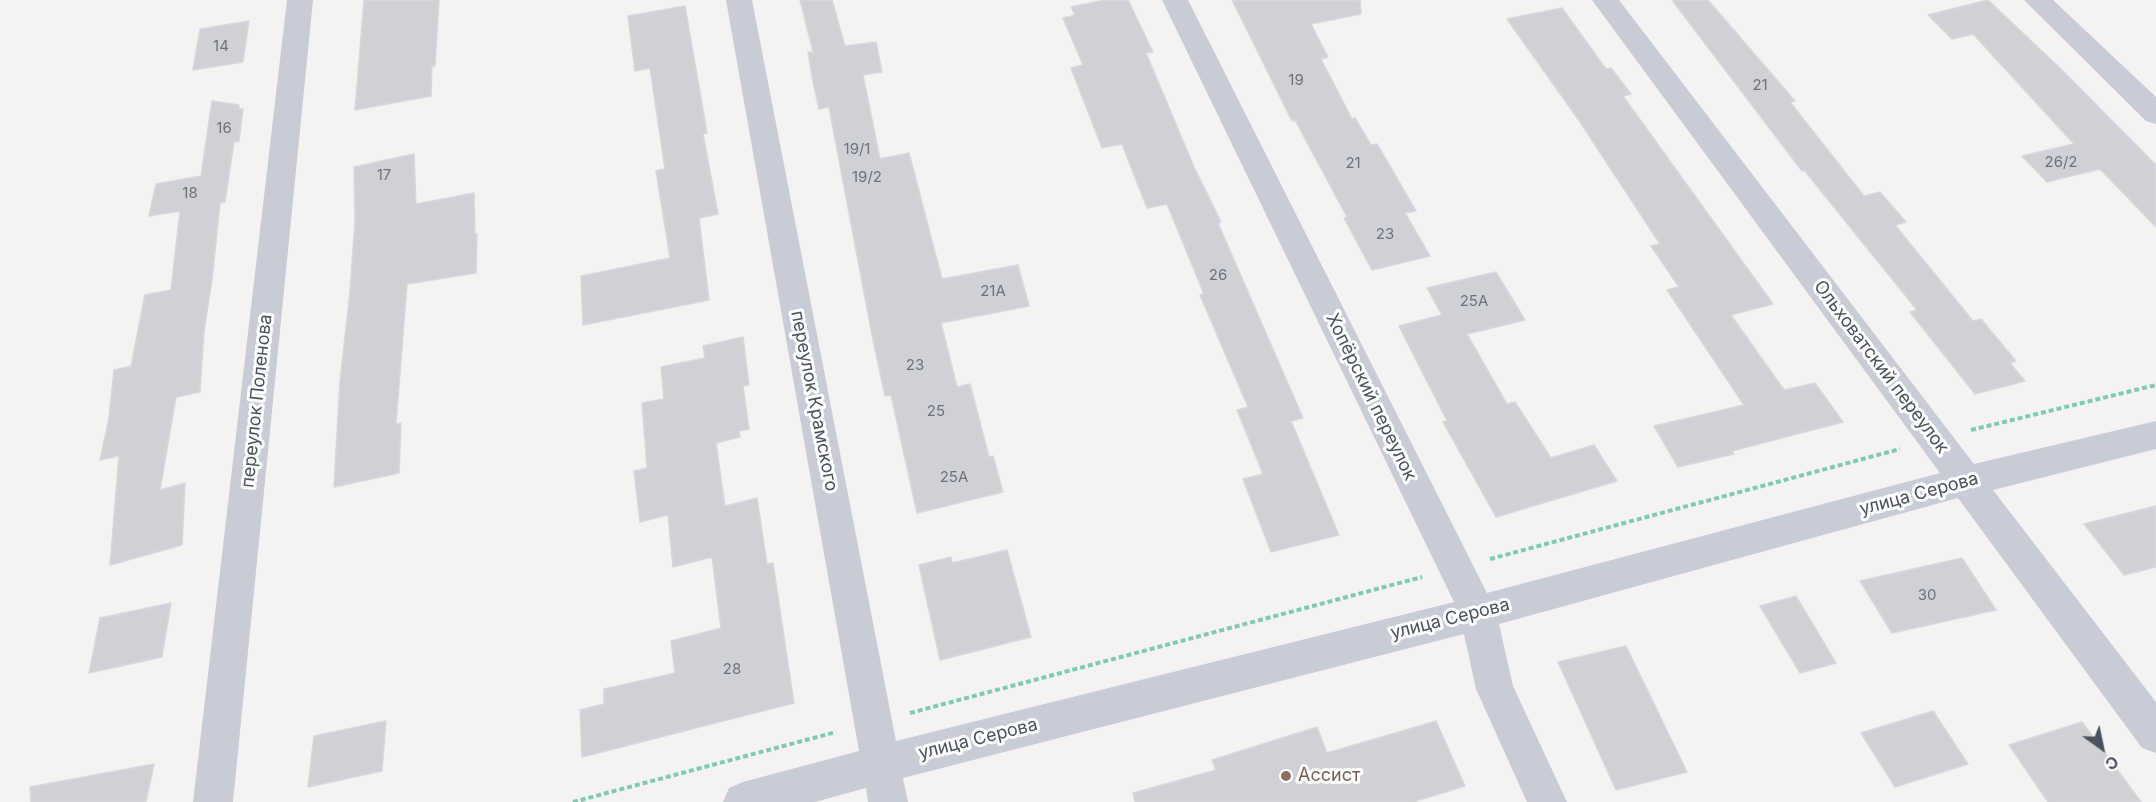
<!DOCTYPE html>
<meta charset="utf-8">
<style>
body{margin:0}
#map{position:relative;width:2156px;height:802px;overflow:hidden;background:#f4f3f2;font-family:Inter,sans-serif}
canvas{display:block}
.north{position:absolute;left:2072px;top:718px;width:60px;height:60px;-webkit-text-stroke:4px #fff;paint-order:stroke;rotate:147deg;font-size:16px;font-weight:700;line-height:24px;text-align:center;color:#4b525f}
.north::after{content:'';display:block;margin:auto;width:21px;height:27px;background:#4b525f;clip-path:polygon(50% 0,100% 100%,50% 72%,0 100%)}
</style>
<div id="map">
<canvas width="2156" height="802"></canvas>
<div class="north">С</div>
</div>
<script>
const ctx = document.querySelector('canvas').getContext('2d');
ctx.lineJoin = 'round';
function fillPath(path, color) { ctx.fillStyle = color; ctx.fill(path, 'evenodd'); }
const shape = rows => new Path2D(rows.map(r => 'M' + r).join(''));
function trace(path, color, width, dash) { ctx.strokeStyle = color; ctx.lineWidth = width; ctx.lineCap = dash ? 'butt' : 'round'; ctx.setLineDash(dash || []); ctx.stroke(path); }
function drawText(font, color, halo, rows, align = 'center') {
  ctx.font = font + ' Inter,sans-serif'; ctx.lineWidth = 6; ctx.setLineDash([]); ctx.textBaseline = 'middle'; ctx.strokeStyle = halo; ctx.fillStyle = color; for (const [text, x, y, turn = 0] of rows) {
    ctx.save(); ctx.translate(x, y); ctx.rotate((+turn || 0) * Math.PI / 180); ctx.textAlign = isNaN(turn) ? turn : align; if (halo) ctx.strokeText(text, 0, 0); ctx.fillText(text, 0, 0); ctx.restore();
  }
}
const building = shape([
 [364,0,439,0,435,66,432,66,431,96,355,110,364,0],
 [800,0,832,0,845,46,876,42,882,72,863,75,880,159,909,153,942,279,1018,265,1029,306,941,323,957,387,970,384,989,457,993,456,1003,492,917,513,891,395,885,396,873,340,829,107,819,109,814,87,808,52,813,52,800,0],
 [1105,0,1128,0,1153,52,1146,53,1194,167,1221,222,1218,223,1303,418,1291,421,1339,535,1271,552,1243,479,1263,474,1237,410,1248,407,1200,295,1204,294,1167,204,1147,208,1122,144,1102,148,1071,68,1083,65,1063,18,1075,15,1071,7,1105,0],
 [1232,0,1360,0,1361,14,1311,24,1328,57,1321,59,1352,119,1355,118,1371,145,1377,144,1416,211,1405,213,1430,256,1372,270,1344,218,1347,217,1295,120,1292,121,1232,0],
 [1672,0,1708,0,1795,101,1790,102,1864,196,1880,192,1906,222,1895,225,1973,321,1981,319,2016,361,2010,363,2025,381,1975,394,1910,312,1917,310,1804,170,1802,171,1672,0],
 [1988,0,2062,70,2156,165,2156,227,2100,169,2047,182,2022,156,2074,144,1973,34,1952,39,1928,15,1988,0],
 [685,6,707,133,703,134,718,214,699,218,709,300,583,325,581,276,670,258,656,171,665,169,650,68,635,71,628,16,685,6],
 [1562,8,1606,69,1611,68,1631,94,1623,96,1773,304,1731,315,1784,390,1815,383,1843,422,1732,451,1734,454,1678,467,1654,426,1744,405,1667,290,1679,287,1651,246,1660,244,1580,122,1507,19,1562,8],
 [249,21,243,62,193,70,200,29,249,21],
 [212,101,239,105,239,109,243,109,239,141,234,142,225,202,220,203,212,280,204,331,200,392,176,397,160,490,185,483,182,545,110,565,119,456,100,460,109,418,114,370,131,366,145,295,171,290,180,211,149,216,156,184,201,176,212,101],
 [414,154,416,204,474,193,475,234,477,234,476,273,407,284,396,424,401,423,399,473,334,487,340,381,350,292,355,220,354,167,414,154],
 [1496,272,1525,320,1467,334,1507,404,1515,402,1551,458,1594,445,1617,481,1496,517,1443,422,1447,421,1399,326,1442,315,1427,288,1496,272],
 [743,337,749,385,743,386,749,429,739,431,740,437,716,443,725,506,757,498,767,564,773,563,794,703,582,757,580,710,604,704,604,689,675,673,671,641,721,628,712,557,673,567,668,515,640,522,634,471,647,468,642,403,664,399,661,367,705,358,703,346,743,337],
 [2156,506,2156,567,2124,575,2084,524,2156,506],
 [1007,550,1031,637,940,660,919,565,951,557,952,563,1007,550],
 [1962,558,1996,610,1892,633,1860,581,1962,558],
 [1796,596,1836,663,1800,673,1760,606,1796,596],
 [171,603,162,657,89,673,100,618,171,603],
 [1626,646,1687,772,1616,790,1558,662,1626,646],
 [1933,711,1968,764,1895,787,1861,733,1933,711],
 [386,721,382,771,308,787,314,736,386,721],
 [1436,721,1465,786,1413,802,1135,802,1133,793,1216,770,1212,760,1317,727,1327,753,1436,721],
 [2082,722,2141,802,2048,802,2009,745,2082,722],
 [154,764,146,802,31,802,30,787,154,764]
]);
const path = shape([
 [1971,430,2156,385],
 [1490,559,1900,449],
 [910,713,1422,577],
 [573,802,836,732]
]);
const minor = shape([
 [287,0,313,0,233,802,193,802,287,0],
 [726,0,752,0,896,741,1454,602,1162,0,1188,0,1487,593,1940,473,1592,0,1619,0,1974,464,2156,421,2156,449,1993,490,2156,702,2156,753,2142,748,1958,498,1499,624,1513,686,1567,802,1527,802,1476,689,1464,634,903,778,908,802,868,802,866,788,815,802,723,802,729,788,743,782,859,751,726,0],
 [2024,0,2053,0,2156,97,2156,124,2146,121,2024,0]
]);
const markers = [
 [1286,776,6,"#8d6e63"]
];
const numberNames = [
 ["14",221,46],
 ["19",1296,80],
 ["21",1760,85],
 ["16",224,128],
 ["19/1",857,149],
 ["26/2",2061,162],
 ["21",1353,163],
 ["17",384,175],
 ["19/2",867,177],
 ["18",190,193],
 ["23",1385,234],
 ["26",1218,275],
 ["21А",993,291],
 ["25А",1474,301],
 ["23",915,365],
 ["25",936,411],
 ["25А",954,477],
 ["30",1927,595],
 ["28",732,669]
];
const streetNames = [
 ["Ольховатский переулок",1881,367,53],
 ["Хопёрский переулок",1371,397,64],
 ["переулок Поленова",257,401,-84],
 ["переулок Крамского",814,401,79],
 ["улица Серова",1919,494,-15],
 ["улица Серова",1450,619,-14],
 ["улица Серова",978,739,-14]
];
const educationNames = [
 ["Ассист",1298,776]
];
fillPath(building, '#d0d1d6');
trace(building, '#d7d8dd', 1.5);
trace(path, '#7ecbb1', 4, [5, 3]);
fillPath(minor, '#c7ccd6');
for (const [x, y, r, color] of markers) { const dot = new Path2D(); dot.arc(x, y, r, 0, 2 * Math.PI); ctx.fillStyle = color; ctx.fill(dot); trace(dot, '#fff', 2); }
drawText('15px', '#6c727d', null, numberNames);
drawText('18px', '#4b525f', '#fff', streetNames);
drawText('18px', '#785e54', '#fff', educationNames, 'left');
</script>
